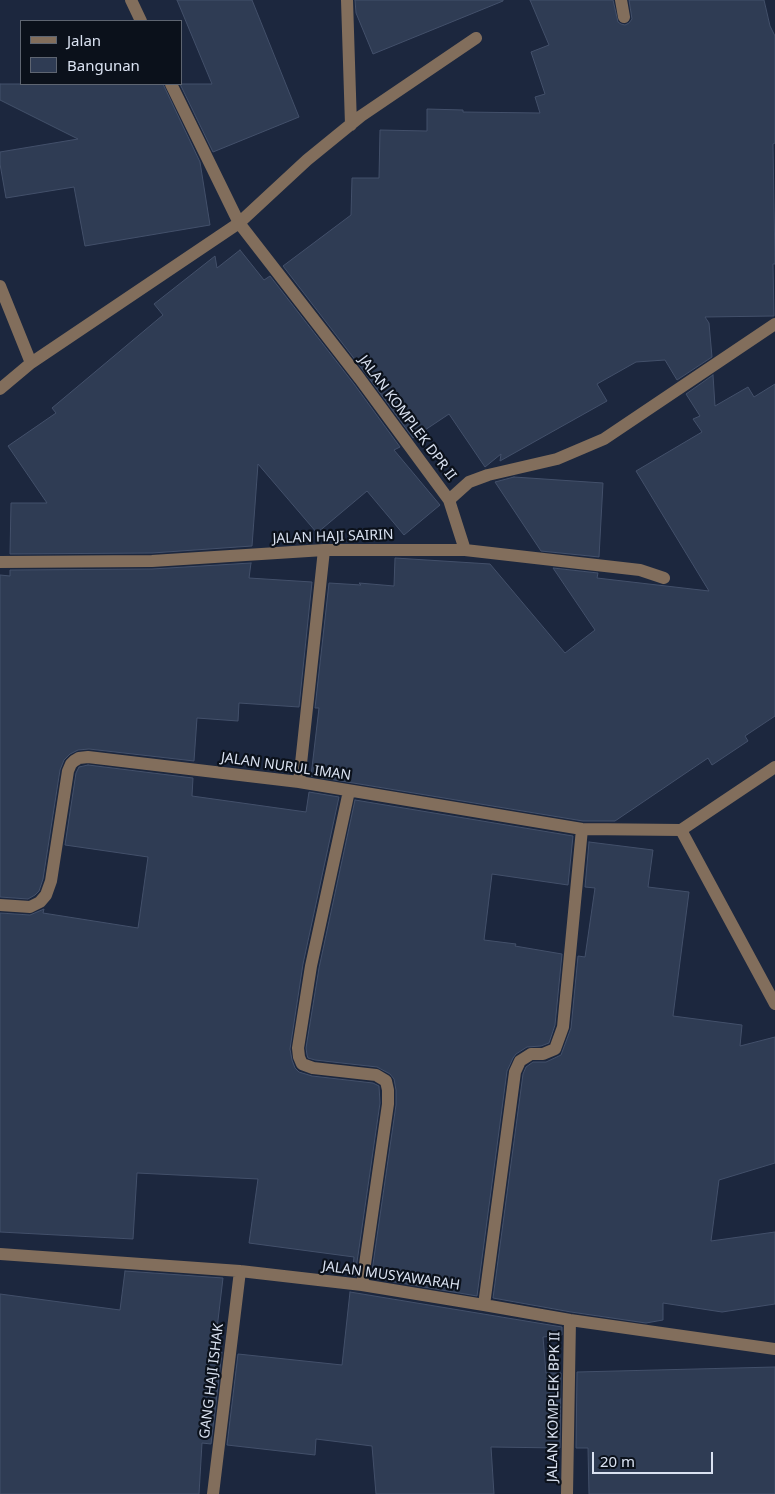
<!DOCTYPE html>
<style>
body{margin:0}
#map{position:relative;width:775px;height:1494px;overflow:hidden;background:#1c273e;font-family:"Noto Sans",sans-serif}
canvas{display:block}
.legend{position:absolute;left:20px;top:20px;width:162px;height:65px;box-sizing:border-box;background:#0b111b;border:1px solid #5e6571;margin:0;padding:6px 9px;list-style:none;font-size:15px;color:#dae2f1}
.legend li{display:flex;align-items:center;gap:10px;height:25px}
.legend b{width:25px;border:1px solid #5e6571}
.scale{position:absolute;left:592px;top:1452px;width:121px;height:22px;box-sizing:border-box;border:2px solid #dae2f1;border-top:0;padding-left:6px;font-size:15px;line-height:18px;white-space:nowrap;color:#dae2f1;-webkit-text-stroke:4px #0b111b;paint-order:stroke}
</style>
<div id="map">
<canvas width="775" height="1494"></canvas>
<ul class="legend">
<li><b style="height:6px;background:#826e5c"></b>Jalan</li>
<li><b style="height:14px;background:#2f3c54"></b>Bangunan</li>
</ul>
<div class="scale">20 m</div>
</div>
<script>
const ctx = document.querySelector('canvas').getContext('2d');
ctx.lineJoin = 'round';
function fillPath(path, color) { ctx.fillStyle = color; ctx.fill(path, 'evenodd'); }
const shape = rows => new Path2D(rows.map(r => 'M' + r).join(''));
function trace(path, color, width, dash) { ctx.strokeStyle = color; ctx.lineWidth = width; ctx.lineCap = dash ? 'butt' : 'round'; ctx.setLineDash(dash || []); ctx.stroke(path); }
function drawText(font, color, halo, rows, align = 'center') {
  ctx.font = font + ' "Noto Sans",sans-serif'; ctx.lineWidth = 4.5; ctx.setLineDash([]); ctx.textBaseline = 'middle'; ctx.strokeStyle = halo; ctx.fillStyle = color; for (const [text, x, y, turn = 0] of rows) {
    ctx.save(); ctx.translate(x, y); ctx.rotate((+turn || 0) * Math.PI / 180); ctx.textAlign = isNaN(turn) ? turn : align; if (halo) ctx.strokeText(text, 0, 0); ctx.fillText(text, 0, 0); ctx.restore();
  }
}
const building = shape([
 [177,0,252,0,299,117,213,152,180,84,212,84,177,0],
 [355,0,503,0,503,1,373,54,356,13,355,0],
 [530,0,613,0,618,22,621,24,625,25,629,23,632,19,629,0,764,0,770,26,775,36,775,143,773,144,775,264,773,264,774,316,705,317,709,323,712,357,677,380,665,360,636,362,597,384,607,401,500,461,501,454,485,467,449,414,413,438,366,374,283,266,351,215,352,178,379,178,380,130,427,131,427,109,463,110,463,112,540,113,535,97,545,94,531,52,549,45,530,0],
 [0,84,163,84,200,162,210,225,85,246,74,187,6,198,0,164,0,152,78,139,0,100,0,84],
 [240,250,264,280,270,276,354,384,400,447,394,450,440,505,404,535,367,491,317,533,258,464,252,546,152,553,10,554,11,503,47,503,8,446,56,413,52,408,163,315,154,304,215,256,217,268,240,250],
 [713,375,715,406,748,387,754,397,775,384,775,716,745,736,748,741,712,765,708,758,615,821,583,821,311,776,319,708,315,708,329,583,361,585,359,583,394,586,395,558,490,564,565,653,595,630,553,568,598,573,597,578,709,591,636,471,702,432,693,419,700,416,686,394,713,375],
 [514,477,603,483,599,557,541,551,495,482,514,477],
 [251,563,249,578,312,582,299,707,239,703,238,721,197,718,194,761,89,749,78,750,70,754,64,760,60,770,43,879,39,891,35,895,28,899,0,897,0,575,10,576,10,570,152,569,251,563],
 [88,765,193,778,192,796,306,812,309,792,339,797,303,964,290,1049,292,1060,295,1068,299,1072,312,1076,373,1083,379,1086,380,1103,355,1276,352,1276,354,1257,249,1243,258,1179,137,1173,133,1239,0,1232,0,913,30,915,44,909,43,913,138,928,148,857,65,845,76,773,79,767,88,765],
 [355,800,573,836,568,885,492,874,484,940,516,944,515,946,562,954,555,1025,549,1043,541,1046,527,1047,516,1054,513,1058,507,1071,477,1296,371,1278,396,1105,396,1090,394,1079,390,1074,377,1067,315,1060,308,1058,307,1055,306,1048,319,968,355,800],
 [589,842,653,850,648,887,689,892,673,1016,742,1025,740,1046,775,1037,775,1163,719,1180,711,1241,775,1232,775,1304,722,1312,663,1303,663,1320,646,1323,571,1312,493,1298,523,1074,526,1067,533,1062,546,1062,561,1055,571,1028,578,956,585,957,595,888,585,887,589,842],
 [125,1271,223,1278,216,1337,217,1337,216,1351,222,1352,211,1444,202,1443,199,1494,0,1494,0,1294,120,1310,125,1271],
 [350,1292,562,1327,562,1335,543,1337,546,1373,561,1373,560,1448,491,1447,494,1494,376,1494,372,1446,316,1439,315,1455,227,1445,238,1354,342,1365,350,1292],
 [775,1367,775,1494,589,1494,588,1448,576,1448,577,1372,775,1367]
]);
const minor = shape([
 [131,0,141,21],
 [347,0,351,125],
 [621,0,624,17],
 [171,84,239,223,360,379,449,500,469,482,488,475,557,459,604,439,775,324],
 [0,286,31,363],
 [0,389,31,363,239,223,307,160,361,116,476,38],
 [449,500,465,550],
 [0,562,152,561,324,550,465,550,640,570,664,578],
 [299,782,324,550],
 [349,791,311,966,298,1048,299,1057,302,1064,313,1068,376,1075,386,1081,388,1090,388,1104,362,1285],
 [681,830,775,1004],
 [681,830,775,767],
 [0,905,30,907,40,902,46,895,51,881,68,771,71,764,74,761,79,758,88,757,299,782,582,829,681,830],
 [0,1254,240,1271,362,1285,484,1305,570,1320,775,1349],
 [484,1305,515,1072,520,1061,531,1054,543,1054,555,1049,563,1027,582,829],
 [213,1494,240,1271],
 [567,1494,570,1320]
]);
const streetNames = [
 ["JALAN KOMPLEK DPR II",407,418,53],
 ["JALAN HAJI SAIRIN",333,537,-2],
 ["JALAN NURUL IMAN",286,767,8],
 ["JALAN MUSYAWARAH",391,1276,8],
 ["GANG HAJI ISHAK",212,1381,-83],
 ["JALAN KOMPLEK BPK II",554,1407,-89]
];
fillPath(building, '#2f3c54');
trace(building, '#43506a', 1);
trace(minor, '#826e5c', 12);
drawText('14px', '#dae2f1', '#0b111b', streetNames);
</script>
